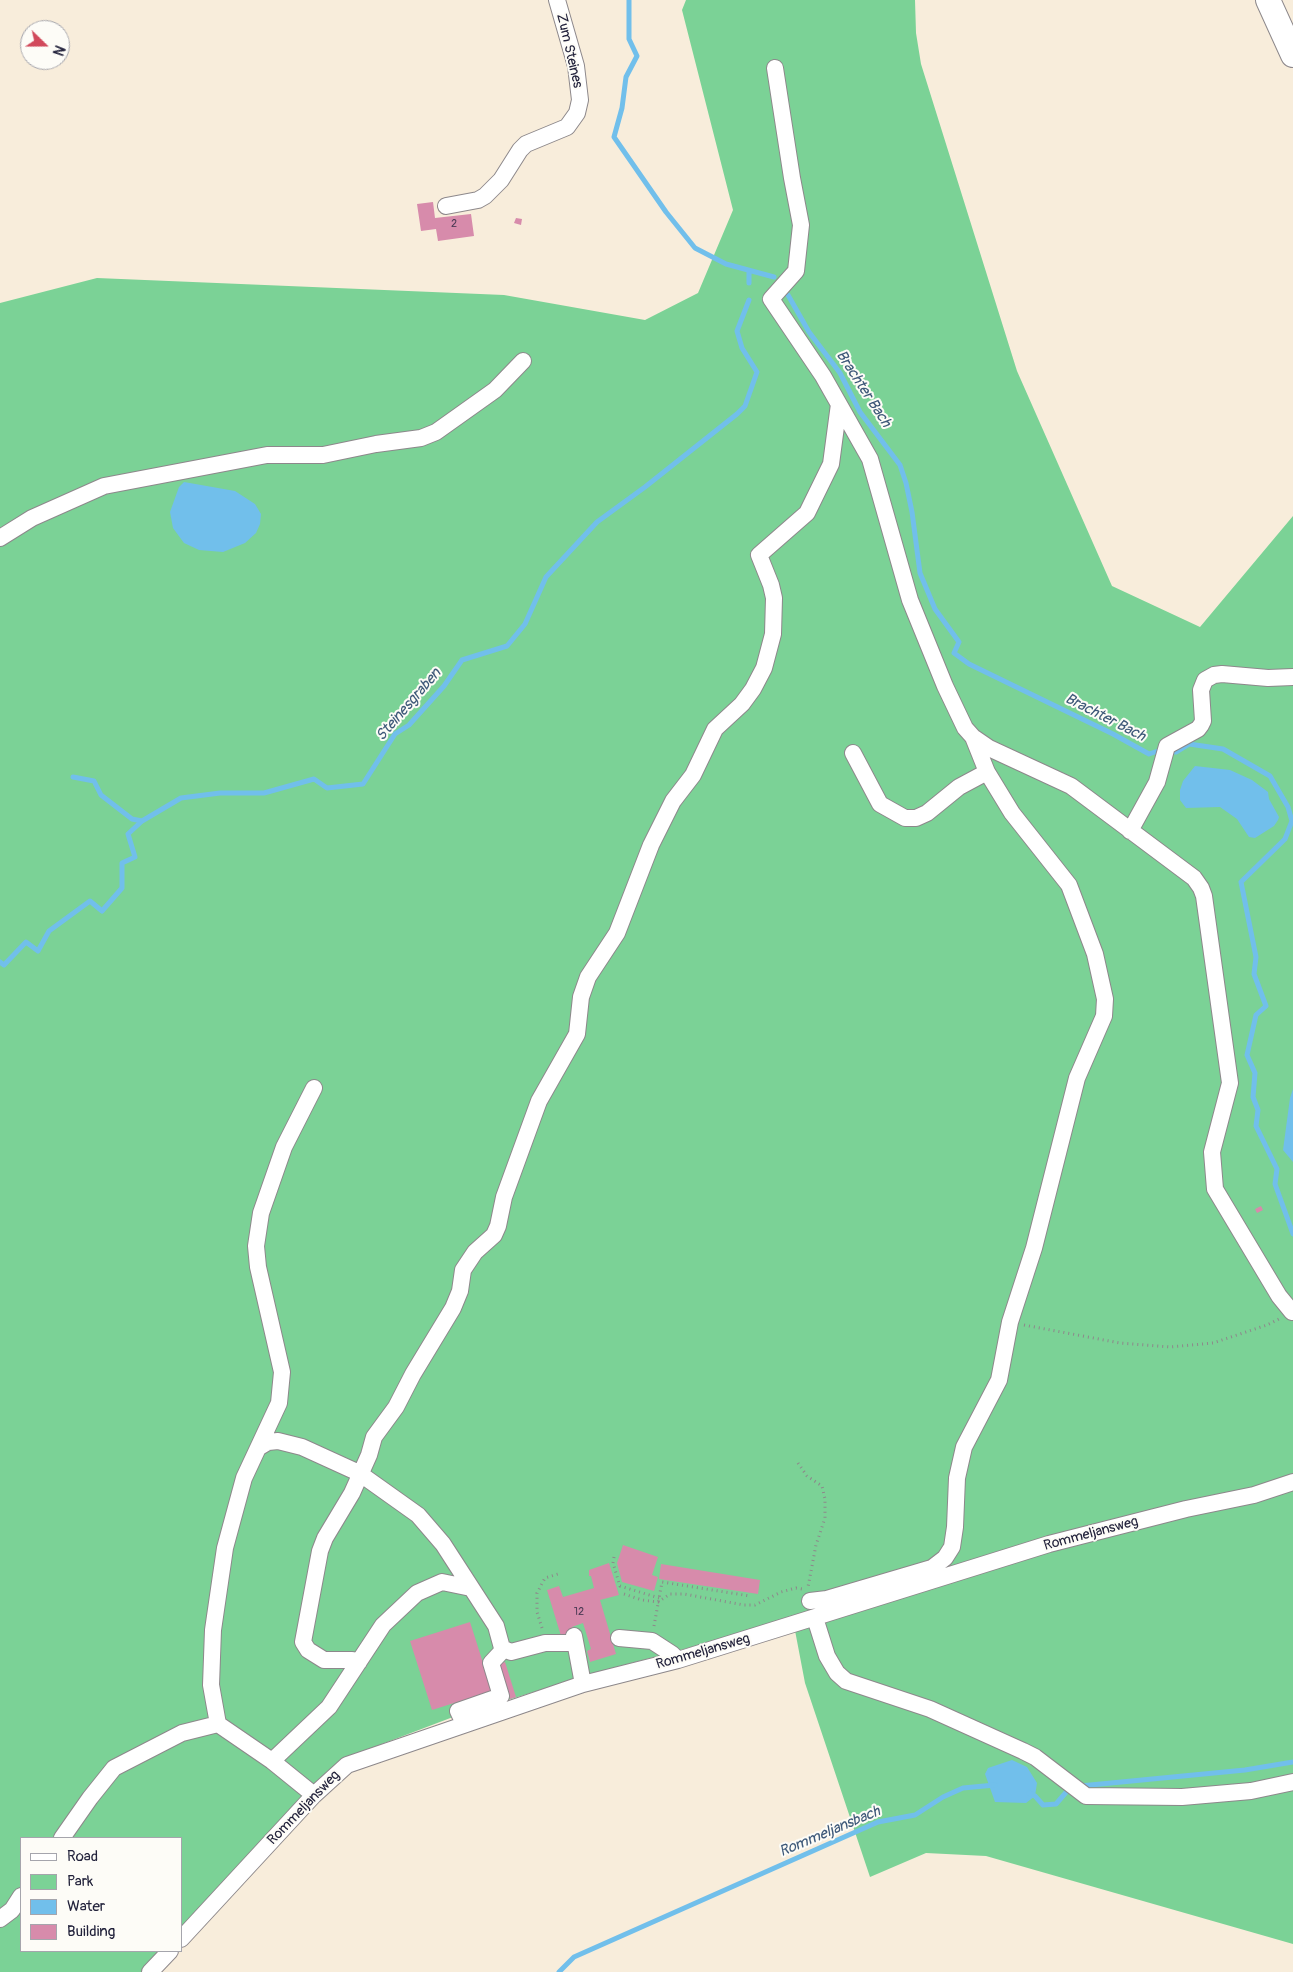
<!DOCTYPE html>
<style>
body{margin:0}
#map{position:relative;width:1293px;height:1972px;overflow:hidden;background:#f8eddb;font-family:Pangolin,sans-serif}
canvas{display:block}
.legend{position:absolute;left:20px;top:1837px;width:162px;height:115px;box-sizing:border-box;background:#fdfcf7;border:1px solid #a5a5ac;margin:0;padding:6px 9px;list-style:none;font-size:15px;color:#22223b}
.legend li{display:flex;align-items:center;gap:10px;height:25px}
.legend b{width:25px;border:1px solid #a5a5ac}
.north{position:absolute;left:20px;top:20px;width:50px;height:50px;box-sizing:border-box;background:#fdfcf7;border:1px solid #a5a5ac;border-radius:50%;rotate:112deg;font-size:14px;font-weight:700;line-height:20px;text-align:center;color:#22223b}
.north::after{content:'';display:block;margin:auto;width:18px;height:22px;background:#d1495b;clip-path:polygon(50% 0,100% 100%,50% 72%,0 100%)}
</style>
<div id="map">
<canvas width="1293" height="1972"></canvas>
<ul class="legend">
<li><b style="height:6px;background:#fff"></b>Road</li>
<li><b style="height:14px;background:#7bd296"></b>Park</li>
<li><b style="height:14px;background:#71bfeb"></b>Water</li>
<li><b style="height:14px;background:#d78bab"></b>Building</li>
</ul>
<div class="north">N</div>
</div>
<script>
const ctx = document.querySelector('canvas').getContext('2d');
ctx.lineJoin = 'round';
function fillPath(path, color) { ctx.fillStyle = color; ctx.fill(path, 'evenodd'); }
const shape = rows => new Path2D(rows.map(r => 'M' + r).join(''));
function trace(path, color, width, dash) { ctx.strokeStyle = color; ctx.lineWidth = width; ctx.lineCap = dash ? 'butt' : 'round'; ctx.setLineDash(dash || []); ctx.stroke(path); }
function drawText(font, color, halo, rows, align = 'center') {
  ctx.font = font + ' Pangolin,sans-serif'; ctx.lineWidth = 4; ctx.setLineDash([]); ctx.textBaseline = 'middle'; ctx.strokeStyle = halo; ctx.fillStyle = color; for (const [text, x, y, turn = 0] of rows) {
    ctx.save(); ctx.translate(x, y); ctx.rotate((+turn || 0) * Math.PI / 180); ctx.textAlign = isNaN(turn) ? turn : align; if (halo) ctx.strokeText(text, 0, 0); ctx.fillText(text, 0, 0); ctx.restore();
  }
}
const green = shape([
 [686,0,915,0,916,33,921,64,1017,371,1112,586,1200,627,1293,516,1293,1944,986,1856,926,1853,870,1877,805,1683,793,1620,598,1672,453,1717,340,1760,181,1930,181,1838,21,1838,21,1951,162,1951,143,1972,0,1972,0,303,97,278,504,295,645,320,698,293,733,210,682,10]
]);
const water = shape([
 [184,482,235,491,255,504,261,514,260,524,256,533,245,543,223,552,199,550,184,543,173,528,170,512,179,487],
 [1195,766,1230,770,1252,780,1268,792,1269,799,1279,817,1278,820,1274,826,1255,838,1249,837,1237,819,1220,807,1186,808,1180,800,1180,790,1183,781],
 [1293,1089,1293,1162,1283,1150,1290,1098],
 [1012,1760,1027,1767,1037,1783,1035,1796,1026,1803,995,1802,985,1774,988,1768]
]);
const stream = shape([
 [629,0,629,39,637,56,626,77,622,108,614,137,666,212,695,248,726,264,774,277],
 [749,283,749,271],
 [788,295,809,332,840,373,860,412,900,465,906,483,912,512,920,573,935,609,959,642,954,653,969,664,1113,734,1149,754,1158,751,1176,752,1189,744,1223,749,1270,776,1288,807,1292,821,1285,839,1241,882,1256,957,1254,974,1266,1006,1256,1015,1247,1055,1255,1073,1253,1097,1258,1110,1256,1126,1277,1169,1275,1184,1293,1234],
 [73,777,94,781,101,795,132,819,142,821],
 [0,962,4,965,26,942,38,951,49,931,90,901,102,911,122,888,122,863,135,857,128,834,142,821,181,798,220,793,264,793,314,779,327,788,363,784,395,734,409,725,444,686,462,660,507,646,525,624,546,577,597,522,645,487,737,414,745,406,757,372,742,348,737,331,749,300],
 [1080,1786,1245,1770,1293,1762],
 [1029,1793,1035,1796,1043,1805,1056,1804,1068,1790,1072,1789],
 [559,1972,574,1957,878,1822,915,1815,943,1797,963,1788,995,1785]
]);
const building = shape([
 [433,202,435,218,471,214,474,236,438,241,436,229,421,231,417,204],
 [516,218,522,219,521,225,514,223],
 [1261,1206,1263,1210,1257,1213,1255,1209],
 [623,1545,658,1557,652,1575,658,1577,654,1591,622,1582,617,1563],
 [609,1563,619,1595,600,1600,616,1654,590,1662,587,1651,591,1649,583,1623,572,1627,574,1632,561,1636,547,1590,559,1586,563,1597,594,1588,591,1576,589,1576,589,1570],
 [661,1564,760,1580,758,1594,659,1579],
 [470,1622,492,1691,432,1710,410,1641],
 [505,1662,516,1697,510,1699,499,1664]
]);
const path = shape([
 [1024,1325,1120,1343,1170,1347,1213,1343,1267,1325,1279,1319],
 [798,1463,807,1476,822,1486,825,1499,825,1518,816,1545,808,1587],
 [614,1557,613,1563,620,1586,659,1598],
 [624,1594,642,1600,658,1602,670,1594,684,1594,744,1605,755,1605,781,1592,796,1588,802,1589],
 [654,1626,662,1582,750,1596],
 [542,1628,537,1612,537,1593,545,1578,558,1574]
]);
const minor = shape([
 [775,68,792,178,801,225,796,271,771,299,823,376,870,459,910,600,945,686,965,728,973,737,989,748,1071,786,1194,878,1201,888,1204,896,1230,1083,1212,1152,1215,1189,1279,1296,1292,1312],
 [446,206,478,200,485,196,501,180,520,150,526,144,567,127,577,113,580,100,576,66,557,0],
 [0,538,32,518,104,486,267,455,323,455,376,444,421,438,436,432,495,390,523,361],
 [853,753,880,804,905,818,916,818,927,813,959,787,987,772],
 [1130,831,1157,782,1167,746,1198,729,1201,725,1203,721,1201,690,1205,680,1214,675,1222,674,1268,678,1293,677],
 [258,1448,279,1403,282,1372,258,1267,256,1246,261,1213,284,1147,314,1088],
 [810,1601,827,1599,932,1568,945,1558,952,1547,955,1527,957,1478,964,1447,999,1380,1010,1322,1034,1248,1077,1078,1104,1016,1105,999,1095,954,1069,885,1012,813,987,772,973,737],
 [815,1618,827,1656,837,1673,846,1681,930,1709,1023,1751,1035,1757,1086,1796,1182,1797,1251,1791,1293,1782],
 [574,1636,583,1684],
 [619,1638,652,1641,672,1654,678,1660],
 [359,1662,352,1660,324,1660,308,1650,303,1642,320,1551,325,1538,352,1493,369,1455,374,1437,396,1407,413,1374,453,1308,460,1291,463,1270,475,1252,494,1235,498,1226,504,1197,539,1101,577,1034,581,997,588,977,617,933,651,845,673,801,693,775,715,729,742,704,753,689,764,668,773,634,774,598,771,585,759,555,807,513,831,464,839,404],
 [464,1724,458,1711,501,1696,491,1663,504,1649],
 [272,1761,329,1707,383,1625,417,1593,442,1582,471,1588],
 [314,1795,272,1761,218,1724,211,1685,213,1630,225,1548,244,1478,258,1448,268,1442,278,1441,302,1447,359,1473,418,1515,443,1544,496,1626,502,1648,511,1652,545,1643,574,1643],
 [62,1838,90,1798,114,1768,182,1733,218,1724],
 [0,1919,12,1910,21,1896],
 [181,1939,314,1795,347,1765,583,1684,678,1660,1049,1544,1186,1509,1254,1495,1293,1482],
 [150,1972,170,1951]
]);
const highway = shape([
 [1268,0,1293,55]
]);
const numberNames = [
 ["2",454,224],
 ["12",579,1612]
];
const streetNames = [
 ["Zum Steines",569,51,77],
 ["Rommeljansweg",1091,1534,-15],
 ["Rommeljansweg",703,1652,-16],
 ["Rommeljansweg",304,1808,-46]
];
const waterNames = [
 ["Brachter Bach",863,389,57],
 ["Steinesgraben",409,705,-49],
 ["Brachter Bach",1105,718,27],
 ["Rommeljansbach",830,1832,-23]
];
fillPath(green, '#7bd296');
fillPath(water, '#71bfeb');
trace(stream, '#71bfeb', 5);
fillPath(building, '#d78bab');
trace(minor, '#8d888b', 18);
trace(highway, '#8d888b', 26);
trace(path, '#8d888b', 3, [1, 4]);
trace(minor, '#fff', 16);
trace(highway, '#fff', 24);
drawText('11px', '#4f3c57', null, numberNames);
drawText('14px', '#22223b', '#fdfcf7', streetNames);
drawText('italic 15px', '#3e5979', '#fdfcf7', waterNames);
</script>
